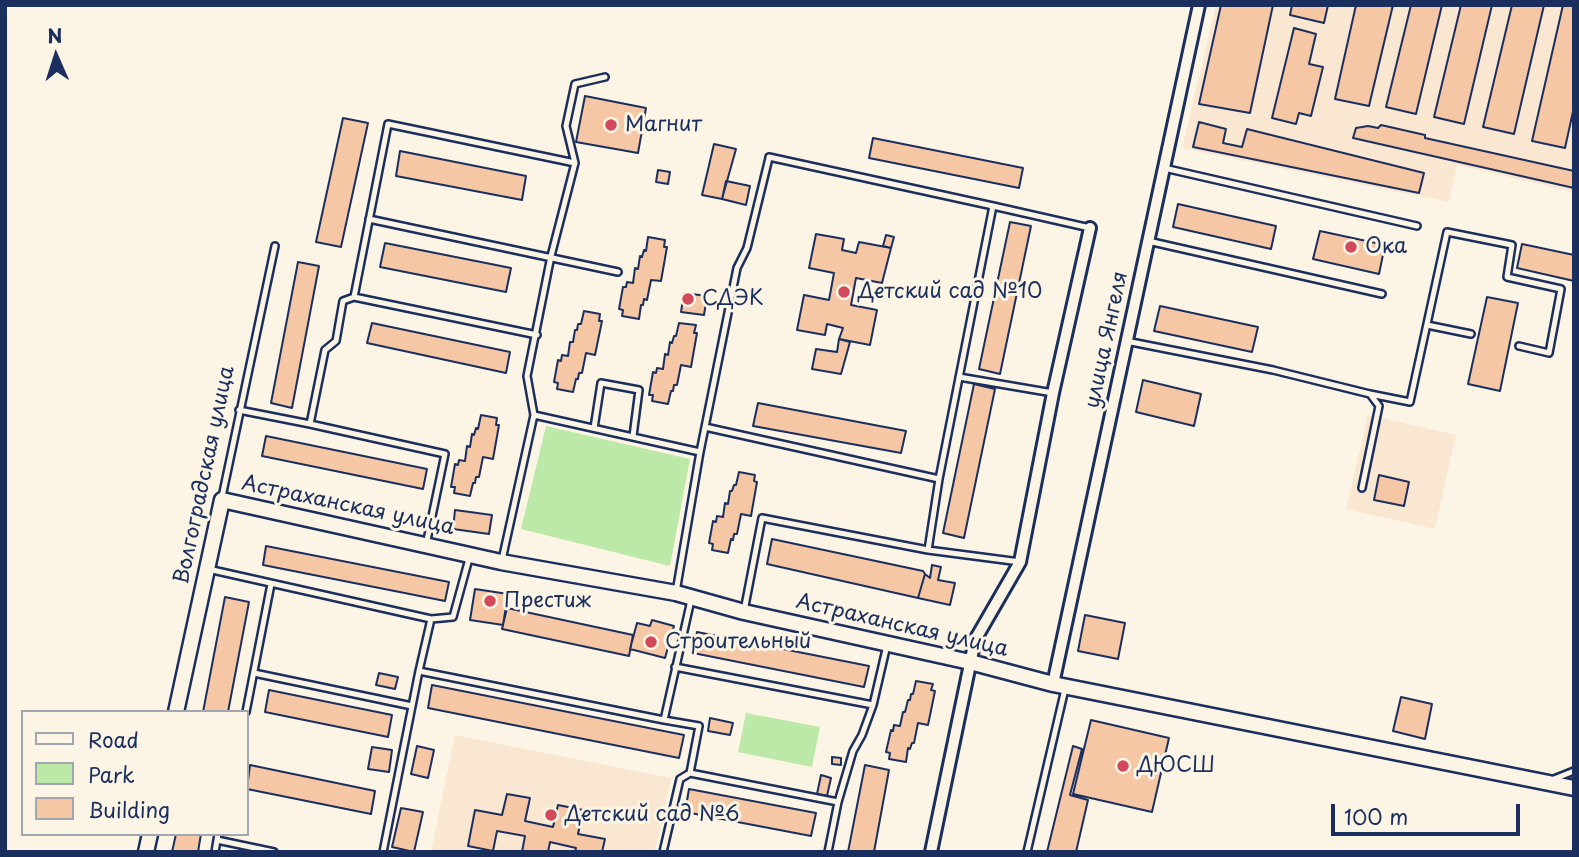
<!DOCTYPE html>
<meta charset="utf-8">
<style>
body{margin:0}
#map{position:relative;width:1579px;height:857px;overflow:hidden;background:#fcf5e5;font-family:"Playpen Sans",sans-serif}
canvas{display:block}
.frame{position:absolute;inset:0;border:7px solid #1b2f5e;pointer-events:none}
.legend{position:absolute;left:21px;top:710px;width:228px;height:126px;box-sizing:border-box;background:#fcf5e5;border:2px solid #a2a6af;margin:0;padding:9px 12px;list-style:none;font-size:21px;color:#1b2f5e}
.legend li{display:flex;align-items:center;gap:14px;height:35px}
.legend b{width:35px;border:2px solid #a2a6af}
.north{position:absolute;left:21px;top:21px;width:70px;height:70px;-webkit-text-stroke:5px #fcf5e5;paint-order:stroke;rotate:357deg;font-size:19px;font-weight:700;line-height:28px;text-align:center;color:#1b2f5e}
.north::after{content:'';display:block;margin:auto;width:24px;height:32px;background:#1b2f5e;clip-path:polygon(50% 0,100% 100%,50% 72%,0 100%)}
.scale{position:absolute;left:1331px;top:804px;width:189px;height:32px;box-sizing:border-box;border:4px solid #1b2f5e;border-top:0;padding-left:9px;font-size:21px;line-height:24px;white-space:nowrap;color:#1b2f5e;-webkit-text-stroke:5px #fcf5e5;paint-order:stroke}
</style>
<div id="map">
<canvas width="1579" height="857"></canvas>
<div class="frame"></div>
<ul class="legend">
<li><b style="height:9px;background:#fcf5e5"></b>Road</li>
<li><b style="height:19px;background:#bce9a7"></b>Park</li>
<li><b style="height:19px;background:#f6c7a5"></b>Building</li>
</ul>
<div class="north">N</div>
<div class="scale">100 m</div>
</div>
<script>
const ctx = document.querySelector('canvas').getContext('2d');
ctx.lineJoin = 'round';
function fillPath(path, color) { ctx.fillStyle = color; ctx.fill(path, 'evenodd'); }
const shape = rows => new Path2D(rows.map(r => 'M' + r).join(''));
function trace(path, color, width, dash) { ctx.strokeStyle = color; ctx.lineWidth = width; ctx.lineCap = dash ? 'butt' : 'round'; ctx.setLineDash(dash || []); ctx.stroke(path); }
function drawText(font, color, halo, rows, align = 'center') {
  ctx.font = font + ' "Playpen Sans",sans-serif'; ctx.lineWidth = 6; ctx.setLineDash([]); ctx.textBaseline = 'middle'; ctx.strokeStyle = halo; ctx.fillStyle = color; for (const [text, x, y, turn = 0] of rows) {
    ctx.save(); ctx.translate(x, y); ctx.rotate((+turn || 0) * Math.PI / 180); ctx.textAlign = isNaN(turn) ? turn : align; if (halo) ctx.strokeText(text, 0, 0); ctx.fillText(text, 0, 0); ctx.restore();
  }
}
const built = shape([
 [1216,5,1574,5,1574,192,1457,165,1449,202,1182,148],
 [1368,415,1456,435,1435,529,1346,509],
 [455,735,671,778,655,852,431,852]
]);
const green = shape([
 [546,426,690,459,670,566,521,529],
 [746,713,820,727,812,767,738,752]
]);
const building = shape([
 [1221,5,1273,5,1250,113,1199,104,1221,5],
 [1292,5,1328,5,1324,23,1290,15,1292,5],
 [1356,5,1393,5,1369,106,1335,99,1356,5],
 [1411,5,1442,5,1416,114,1386,107,1411,5],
 [1461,5,1492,5,1464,124,1434,117,1461,5],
 [1512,5,1544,5,1514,134,1483,127,1512,5],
 [1563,5,1574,5,1574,107,1565,148,1532,141,1563,5],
 [1294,28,1316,34,1309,64,1323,67,1311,116,1299,113,1296,124,1272,118,1294,28],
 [585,96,646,108,638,153,576,142,585,96],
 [343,118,368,123,341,247,316,242,343,118],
 [1199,122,1226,129,1223,143,1242,147,1247,129,1424,173,1419,193,1193,147,1199,122],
 [1381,125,1425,135,1425,138,1574,171,1574,188,1353,138,1356,128,1368,126,1378,128,1381,125],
 [873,138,1023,168,1019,188,869,158,873,138],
 [714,144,736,149,722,199,702,195,714,144],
 [400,151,526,176,522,200,396,176,400,151],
 [658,170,670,172,668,184,656,182,658,170],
 [726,181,750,186,746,205,722,199,726,181],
 [1178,204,1276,226,1271,249,1173,227,1178,204],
 [1010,222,1031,226,1000,374,979,369,1010,222],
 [1320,231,1385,245,1379,274,1313,259,1320,231],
 [816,234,844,239,842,250,856,253,859,242,891,248,882,283,856,278,851,305,877,310,870,345,839,339,843,328,827,324,825,335,797,330,804,295,829,300,834,273,809,268,816,234],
 [886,235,894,237,891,248,883,246,886,235],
 [648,237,665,240,664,247,667,247,661,281,651,280,647,300,644,299,643,305,641,305,639,319,622,316,623,310,619,309,623,287,626,287,627,282,633,283,635,268,638,269,640,256,642,257,644,250,646,251,648,237],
 [385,243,511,268,506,292,380,267,385,243],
 [1522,244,1574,255,1574,281,1517,268,1522,244],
 [298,262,319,266,292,408,271,403,298,262],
 [684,293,707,296,704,315,681,312,684,293],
 [1487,297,1518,303,1500,391,1468,384,1487,297],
 [1160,306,1258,327,1252,352,1154,331,1160,306],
 [584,311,600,314,599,321,602,321,595,355,586,353,582,373,579,373,578,379,576,379,573,392,557,389,558,383,554,382,558,360,561,361,562,355,568,356,570,342,573,342,575,330,577,330,578,324,581,324,584,311],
 [372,323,510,352,506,373,367,343,372,323],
 [679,323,696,325,694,333,697,333,691,367,681,365,677,385,674,385,673,391,671,391,668,404,652,401,653,395,649,395,653,372,656,373,657,368,663,369,665,354,668,355,670,342,672,343,674,336,676,336,679,323],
 [839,339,850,342,841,374,812,369,816,349,837,352,839,339],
 [1143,380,1201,394,1194,426,1136,412,1143,380],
 [974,384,995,389,964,538,943,533,974,384],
 [758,403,906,431,901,453,753,426,758,403],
 [481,415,497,418,496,425,499,425,493,459,483,457,479,477,476,477,475,483,473,483,470,496,454,493,455,487,451,487,455,464,458,465,459,460,465,461,467,446,470,447,472,434,474,435,476,428,478,429,481,415],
 [266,436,427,469,423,489,262,456,266,436],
 [739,472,755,475,754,481,757,482,751,516,741,514,737,534,734,534,733,540,731,539,728,553,712,550,713,544,709,543,713,521,716,522,717,516,723,517,725,503,728,504,730,491,732,491,734,485,736,485,739,472],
 [1379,475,1409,482,1404,506,1374,500,1379,475],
 [455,510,492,515,489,534,453,529,455,510],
 [772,539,923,571,925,574,918,598,767,564,772,539],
 [266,546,449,582,445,601,263,565,266,546],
 [932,565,941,567,938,580,955,583,950,605,918,598,925,574,930,578,932,565],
 [475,589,508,594,503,625,470,620,475,589],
 [225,597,249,602,228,712,203,712,225,597],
 [507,608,633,635,629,656,502,629,507,608],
 [1085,615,1125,623,1118,659,1078,651,1085,615],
 [652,620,674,626,665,658,630,649,637,623,650,626,652,620],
 [697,632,869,666,864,687,693,653,697,632],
 [379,673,398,677,395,689,376,685,379,673],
 [916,681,933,684,931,690,935,691,928,725,918,723,914,743,912,743,910,749,908,748,906,762,889,759,890,753,886,752,891,730,893,731,894,725,900,726,903,712,905,712,908,700,910,700,911,694,913,694,916,681],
 [432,685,684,735,679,758,428,708,432,685],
 [269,690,392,715,388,737,265,712,269,690],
 [1401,697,1432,704,1425,739,1393,731,1401,697],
 [710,718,733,723,730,735,708,731,710,718],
 [1091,720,1169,738,1152,812,1073,794,1091,720],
 [417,746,434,750,428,778,411,774,417,746],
 [1073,746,1082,749,1070,795,1088,800,1076,852,1047,852,1073,746],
 [372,747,392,750,389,772,368,769,372,747],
 [832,757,841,758,841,765,832,764,832,757],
 [250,765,375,791,371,814,247,789,250,765],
 [865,765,889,770,874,852,848,852,865,765],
 [821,775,831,778,827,796,817,794,821,775],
 [689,789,816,813,811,836,685,812,689,789],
 [507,794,530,798,525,821,553,827,558,805,583,810,578,834,605,839,602,852,575,852,576,848,550,842,548,852,522,852,525,836,497,831,493,851,468,846,475,810,502,815,507,794],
 [401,808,423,812,414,852,392,847,401,808],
 [176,834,201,834,198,852,172,852,176,834]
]);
const service = shape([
 [769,157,993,206],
 [575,163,566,126,575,84,605,77],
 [1164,168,1417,226],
 [369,219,618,272],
 [1148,241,1382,294],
 [354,297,537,335],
 [1427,325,1471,334],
 [1126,341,1273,370,1370,394,1379,406,1362,488],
 [959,377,1053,393],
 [1370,394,1410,402,1447,232,1512,245,1507,277,1561,289,1549,353,1519,346],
 [239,410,310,424,325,350,336,341,343,301,354,297,388,124,575,163,551,256,527,376,534,415,502,560],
 [534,415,700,452],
 [310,424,445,454,426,545],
 [705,427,939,479],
 [594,428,601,383,639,390,633,436],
 [222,497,275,246],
 [928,550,939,479,993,206,1090,228],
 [470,555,453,617,431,619,419,671,664,720],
 [208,569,431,619],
 [676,592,700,452,737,268,747,248,769,158],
 [691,600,664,720,699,726,690,773,838,802,828,852],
 [744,611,762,518,928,550,1020,562],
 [675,667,873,705,887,645],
 [254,673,412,706],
 [246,712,271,584],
 [1554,779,1574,771],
 [838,802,853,751,862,735,873,705],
 [217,840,274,852],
 [215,852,218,834],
 [383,852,419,671],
 [663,852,680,779,690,773],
 [1027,852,1065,689]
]);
const minor = shape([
 [1053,684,1199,5],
 [931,852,975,640,1020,562,1053,393,1090,228]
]);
const tertiary = shape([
 [176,712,222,500,501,562,676,593,744,612,970,662,1053,684,1574,788],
 [146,852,150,834]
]);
const markers = [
 [611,125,7,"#d1495b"],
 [1351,247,7,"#d1495b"],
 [844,292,7,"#d1495b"],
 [688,299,7,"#d1495b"],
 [490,601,7,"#d1495b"],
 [651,642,7,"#d1495b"],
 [1123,766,7,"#d1495b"],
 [551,815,7,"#d1495b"]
];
const poiNames = [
 ["Магнит",625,125],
 ["Ока",1365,247],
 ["Детский сад №10",858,292],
 ["СДЭК",702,299],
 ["Престиж",504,601],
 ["Строительный",665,642],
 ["ДЮСШ",1137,766],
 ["Детский сад №6",565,815]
];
const streetNames = [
 ["улица Янгеля",1107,340,-78],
 ["Волгоградская улица",205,475,-78],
 ["Астраханская улица",348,506,12],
 ["Астраханская улица",902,626,13]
];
fillPath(built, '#fae7d2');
fillPath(green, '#bce9a7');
fillPath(building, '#f6c7a5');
trace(building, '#1b2f5e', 2);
trace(service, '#1b2f5e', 10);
trace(minor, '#1b2f5e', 16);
trace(tertiary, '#1b2f5e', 19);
trace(service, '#fcf5e5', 5);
trace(minor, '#fcf5e5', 10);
trace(tertiary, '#fcf5e5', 14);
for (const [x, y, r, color] of markers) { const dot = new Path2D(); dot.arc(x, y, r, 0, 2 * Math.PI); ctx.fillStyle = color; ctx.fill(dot); trace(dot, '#fcf5e5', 2.5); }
drawText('21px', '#1b2f5e', '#fcf5e5', poiNames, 'left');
drawText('21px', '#1b2f5e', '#fcf5e5', streetNames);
</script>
